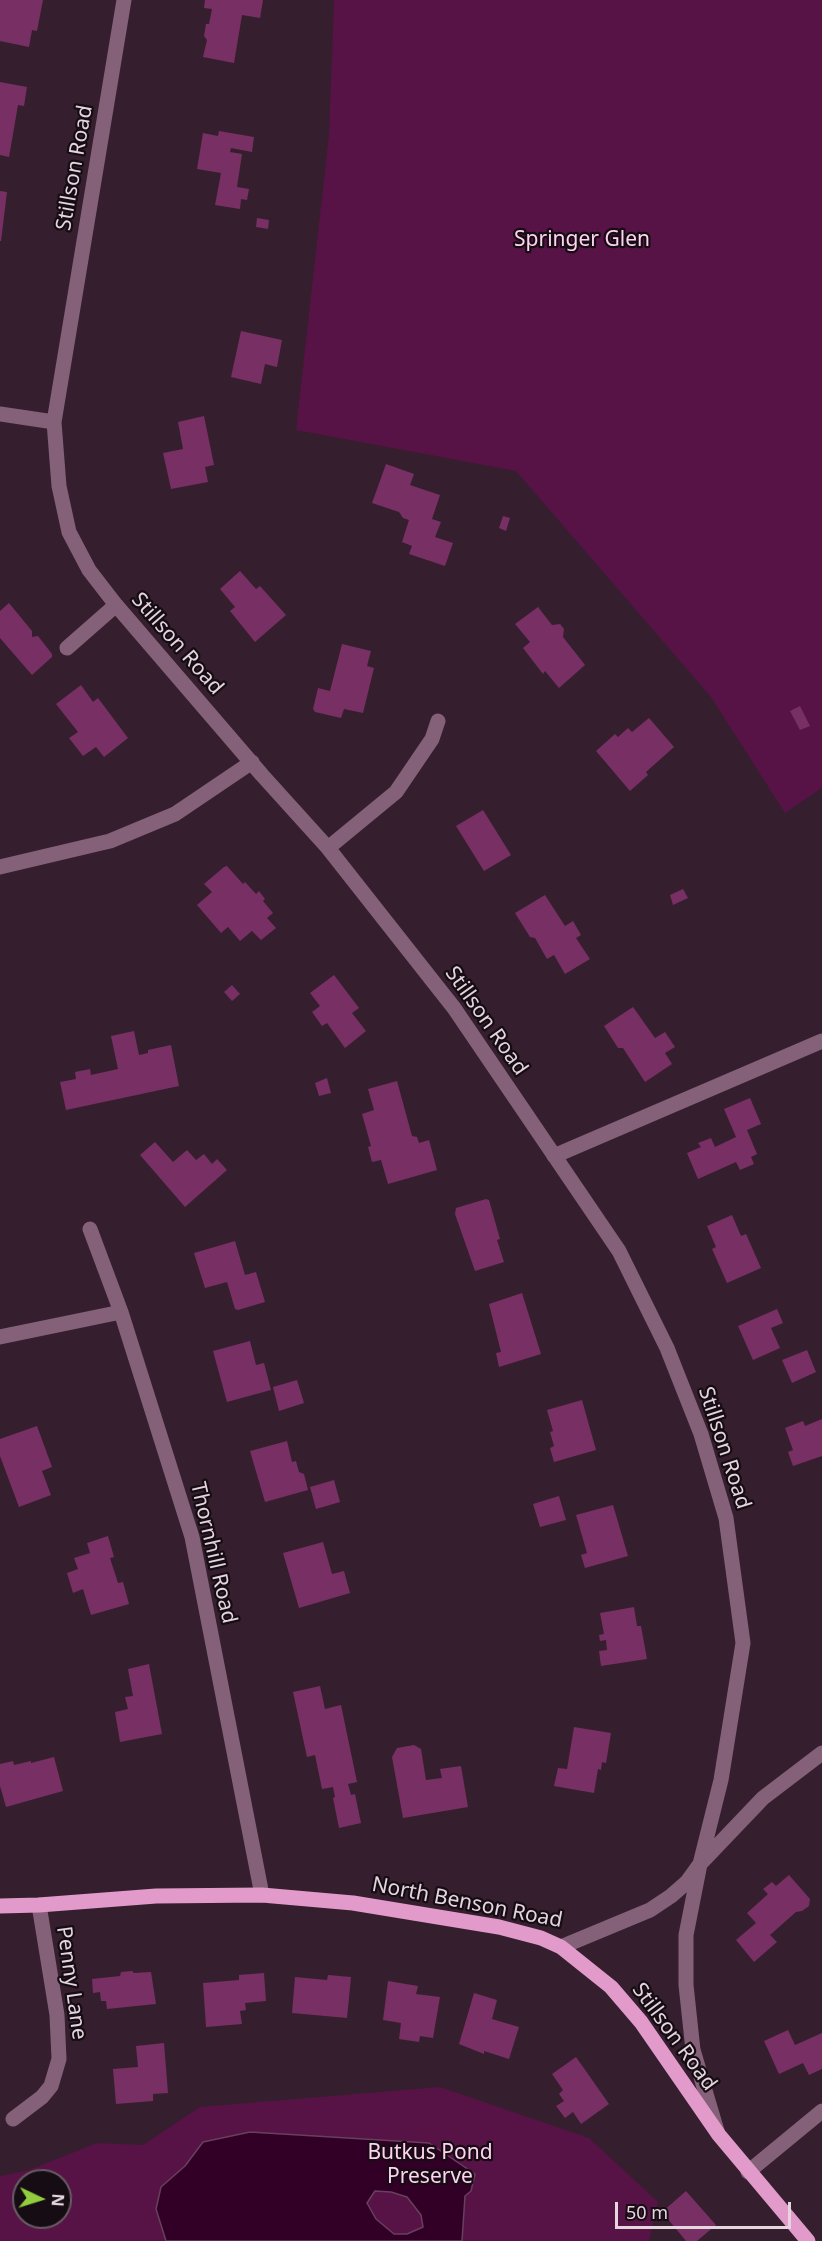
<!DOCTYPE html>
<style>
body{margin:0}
#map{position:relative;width:822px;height:2241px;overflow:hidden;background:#351f2e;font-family:"Noto Sans",sans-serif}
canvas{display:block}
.north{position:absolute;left:12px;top:2169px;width:60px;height:60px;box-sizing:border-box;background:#160c13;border:2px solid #685c65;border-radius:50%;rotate:94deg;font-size:16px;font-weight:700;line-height:24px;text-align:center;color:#e4d5df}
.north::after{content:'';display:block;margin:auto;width:21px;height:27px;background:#91cd3f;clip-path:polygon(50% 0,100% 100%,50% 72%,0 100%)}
.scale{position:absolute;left:615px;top:2202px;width:176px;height:27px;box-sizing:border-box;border:3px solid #e4d5df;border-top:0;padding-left:8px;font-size:18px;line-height:21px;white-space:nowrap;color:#e4d5df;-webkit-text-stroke:4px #160c13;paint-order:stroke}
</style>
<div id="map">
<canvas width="822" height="2241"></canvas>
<div class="north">N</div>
<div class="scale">50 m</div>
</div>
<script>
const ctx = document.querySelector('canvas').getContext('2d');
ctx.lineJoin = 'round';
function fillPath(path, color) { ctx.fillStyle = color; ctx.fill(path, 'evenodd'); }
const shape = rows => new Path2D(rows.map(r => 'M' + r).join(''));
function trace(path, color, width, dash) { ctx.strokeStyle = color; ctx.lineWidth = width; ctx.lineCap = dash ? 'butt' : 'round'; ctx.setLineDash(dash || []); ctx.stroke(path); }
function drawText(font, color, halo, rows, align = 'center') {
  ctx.font = font + ' "Noto Sans",sans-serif'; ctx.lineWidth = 4.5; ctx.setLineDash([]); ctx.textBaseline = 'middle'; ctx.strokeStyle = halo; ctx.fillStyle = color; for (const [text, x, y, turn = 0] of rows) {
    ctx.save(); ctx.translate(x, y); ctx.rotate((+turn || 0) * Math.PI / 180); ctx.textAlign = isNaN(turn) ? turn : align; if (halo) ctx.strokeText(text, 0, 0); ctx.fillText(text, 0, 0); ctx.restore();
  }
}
const green = shape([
 [334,0,822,0,822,788,785,813,711,697,516,471,296,430,329,135],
 [440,2087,589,2138,658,2202,649,2241,0,2241,0,2176,29,2170,97,2143,143,2145,200,2107],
 [24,2181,60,2181,60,2217,24,2217]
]);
const water = shape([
 [250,2132,429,2143,475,2174,471,2191,465,2196,462,2241,166,2241,156,2209,161,2187,185,2166,203,2142,250,2132],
 [375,2191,391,2192,407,2197,421,2215,423,2227,407,2234,394,2234,376,2219,367,2203,375,2191]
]);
const building = shape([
 [0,0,43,0,37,31,32,30,29,47,0,41],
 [205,0,263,0,260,18,242,15,234,63,203,57,207,40,204,36,206,24,209,24,212,9,204,8],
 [0,82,27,87,24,106,18,105,9,157,0,155],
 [219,131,254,137,252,152,231,148,230,152,242,154,237,187,249,189,247,200,241,199,240,209,215,205,221,173,197,169,203,133,218,136],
 [0,191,7,192,1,241,0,241],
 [257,218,269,220,268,229,256,227],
 [241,331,282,340,277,367,265,364,261,384,231,377],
 [204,416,214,465,205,467,208,482,171,489,163,453,183,449,178,422],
 [386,464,414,474,410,485,440,495,432,519,441,522,435,537,453,543,445,566,409,554,412,546,402,542,409,520,403,518,399,512,372,503],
 [503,516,510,518,506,531,499,528],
 [240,571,256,589,260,586,286,615,255,642,230,611,235,607,220,589],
 [9,603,32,631,32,637,38,636,52,654,52,657,32,675,0,638,0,611],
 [538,607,552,625,560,624,564,629,563,637,585,665,559,688,545,671,543,674,523,648,530,642,515,624],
 [342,644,371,651,367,666,374,668,363,713,344,709,341,718,315,712,313,709,318,688,330,691],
 [81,685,93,702,98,698,128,738,104,757,96,747,83,756,69,738,78,732,56,704],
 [800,706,810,726,800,730,790,711],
 [649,718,674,747,646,772,648,775,630,791,596,751,615,734,618,737,628,728,632,732],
 [483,810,511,855,484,871,456,826],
 [227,866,243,884,245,882,256,894,259,891,265,899,263,901,273,913,267,918,276,928,261,940,252,931,240,941,228,927,221,933,197,905,212,892,204,884,224,867],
 [683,889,688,898,673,905,670,895],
 [545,895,565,926,573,921,581,935,576,938,590,959,565,974,554,955,547,959,535,938,530,937,515,913],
 [334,975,359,1008,352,1013,366,1031,345,1048,327,1023,322,1026,312,1012,320,1006,310,993],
 [232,985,240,994,232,1001,224,992],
 [633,1007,655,1038,665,1032,675,1047,665,1053,672,1064,645,1082,623,1048,618,1048,604,1026],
 [134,1031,139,1055,148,1053,148,1050,171,1045,179,1086,66,1110,60,1082,76,1079,75,1072,90,1069,91,1075,118,1069,111,1036],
 [327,1078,331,1093,319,1096,315,1083],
 [397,1081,412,1136,417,1137,419,1143,429,1140,437,1170,388,1184,381,1160,372,1162,368,1147,371,1146,362,1114,374,1110,368,1089],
 [750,1098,761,1124,747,1130,757,1154,751,1157,754,1164,740,1170,736,1162,698,1179,687,1153,701,1147,698,1143,711,1138,715,1147,736,1137,724,1109],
 [155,1142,173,1162,187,1150,196,1160,204,1154,212,1164,217,1159,227,1170,185,1207,140,1155],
 [486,1199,489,1200,500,1239,497,1240,504,1262,475,1271,455,1214,456,1208],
 [732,1215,741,1236,746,1234,761,1268,727,1283,712,1249,716,1247,707,1226],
 [235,1241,245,1275,256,1272,265,1302,238,1310,235,1309,227,1282,205,1288,194,1253],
 [522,1293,541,1354,499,1367,496,1353,501,1352,489,1304],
 [777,1309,783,1323,771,1328,780,1348,753,1360,738,1326],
 [250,1341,256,1365,264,1363,271,1390,227,1402,213,1351],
 [807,1350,816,1372,792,1383,782,1360],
 [297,1380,304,1403,279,1411,273,1387],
 [582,1400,596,1450,554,1462,550,1448,554,1446,550,1432,553,1431,547,1410],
 [822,1419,822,1456,793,1466,788,1452,793,1450,785,1428,803,1421,805,1426],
 [37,1426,52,1467,42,1471,51,1495,19,1507,0,1456,0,1439],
 [287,1441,292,1462,296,1461,299,1472,304,1474,308,1490,265,1502,250,1451],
 [334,1480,340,1502,316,1509,310,1487],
 [559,1496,566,1520,540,1527,533,1504],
 [613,1505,628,1556,585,1568,581,1555,587,1553,576,1515],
 [108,1536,114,1557,110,1558,118,1583,123,1582,129,1604,91,1615,83,1589,73,1593,67,1573,78,1569,74,1558,90,1553,87,1543],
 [323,1542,332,1574,344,1571,350,1593,299,1608,283,1553],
 [634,1607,637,1626,641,1626,647,1659,601,1666,599,1651,607,1650,606,1640,600,1641,599,1635,604,1634,600,1613],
 [149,1664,162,1734,120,1742,115,1712,128,1709,125,1697,133,1696,128,1669],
 [320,1686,325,1709,341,1705,357,1782,348,1784,351,1795,355,1794,361,1823,339,1828,333,1798,335,1797,333,1787,322,1789,315,1755,307,1757,293,1692],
 [574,1727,611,1733,606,1763,602,1762,601,1770,598,1769,594,1793,554,1786,558,1768,567,1769],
 [414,1745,421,1749,426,1780,442,1778,440,1769,461,1766,468,1807,403,1818,392,1757,397,1748],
 [54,1757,63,1791,6,1807,0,1786,0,1764,13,1761,14,1765,31,1761,31,1763],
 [789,1875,810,1899,809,1906,802,1911,796,1912,770,1935,777,1942,754,1962,736,1940,756,1923,747,1913,768,1894,763,1889,772,1882,776,1886],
 [132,1971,134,1973,151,1972,156,2004,107,2009,106,2001,101,2001,100,1992,93,1993,92,1979,120,1976,121,1972],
 [264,1973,266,2001,245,2003,246,2010,240,2011,242,2024,206,2027,203,1983,239,1980,239,1975],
 [328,1975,351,1977,347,2018,292,2013,295,1977,327,1980],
 [388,1981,418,1986,416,1994,440,1997,433,2038,420,2036,419,2042,399,2039,401,2023,383,2020],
 [474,1993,497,2000,492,2019,519,2027,509,2059,484,2051,484,2054,459,2044],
 [788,2030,795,2045,822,2033,822,2069,809,2075,803,2063,779,2074,764,2041],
 [164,2043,168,2093,153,2094,153,2101,116,2104,113,2069,138,2067,136,2046],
 [576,2057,609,2104,581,2124,573,2112,565,2118,556,2106,564,2101,559,2094,563,2090,552,2074],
 [686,2191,716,2225,697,2241,686,2241,662,2212]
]);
const minor = shape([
 [124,0,54,422,59,486,69,532,89,570,116,605,262,775,328,848,454,1008,619,1251,667,1348,701,1434,726,1518,743,1643,721,1780,700,1864,686,1935,686,1985,693,2050,717,2131],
 [0,414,54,422],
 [67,648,116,605],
 [328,848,396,792,432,739,438,721],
 [0,867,110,841,175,814,252,762],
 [554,1156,822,1041],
 [90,1229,121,1312,192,1537,262,1895],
 [0,1337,121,1312],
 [561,1947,650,1910,671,1896,687,1882,700,1864,763,1798,822,1753],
 [13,2119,42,2097,51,2086,59,2059,57,2015,39,1905],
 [748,2172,822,2111]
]);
const major = shape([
 [0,1906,39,1905,156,1896,262,1895,353,1903,499,1927,541,1938,561,1947,611,1987,641,2022,719,2135,808,2241]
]);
const streetNames = [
 ["Stillson Road",75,168,-80],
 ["Stillson Road",177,644,49],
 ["Stillson Road",486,1021,55],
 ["Stillson Road",724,1448,72],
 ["Thornhill Road",213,1553,77],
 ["North Benson Road",467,1903,11],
 ["Penny Lane",71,1983,82],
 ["Stillson Road",674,2037,54]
];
const parkNames = [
 ["Springer Glen",582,240],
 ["Butkus Pond",430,2153],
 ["Preserve",430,2177]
];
fillPath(green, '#571246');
fillPath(water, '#320026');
trace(water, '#67405e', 1.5);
fillPath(building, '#782f64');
trace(minor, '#846178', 15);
trace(major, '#e19aca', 15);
drawText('21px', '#e4d5df', '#160c13', streetNames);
drawText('21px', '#ffd3ef', '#160c13', parkNames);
</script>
